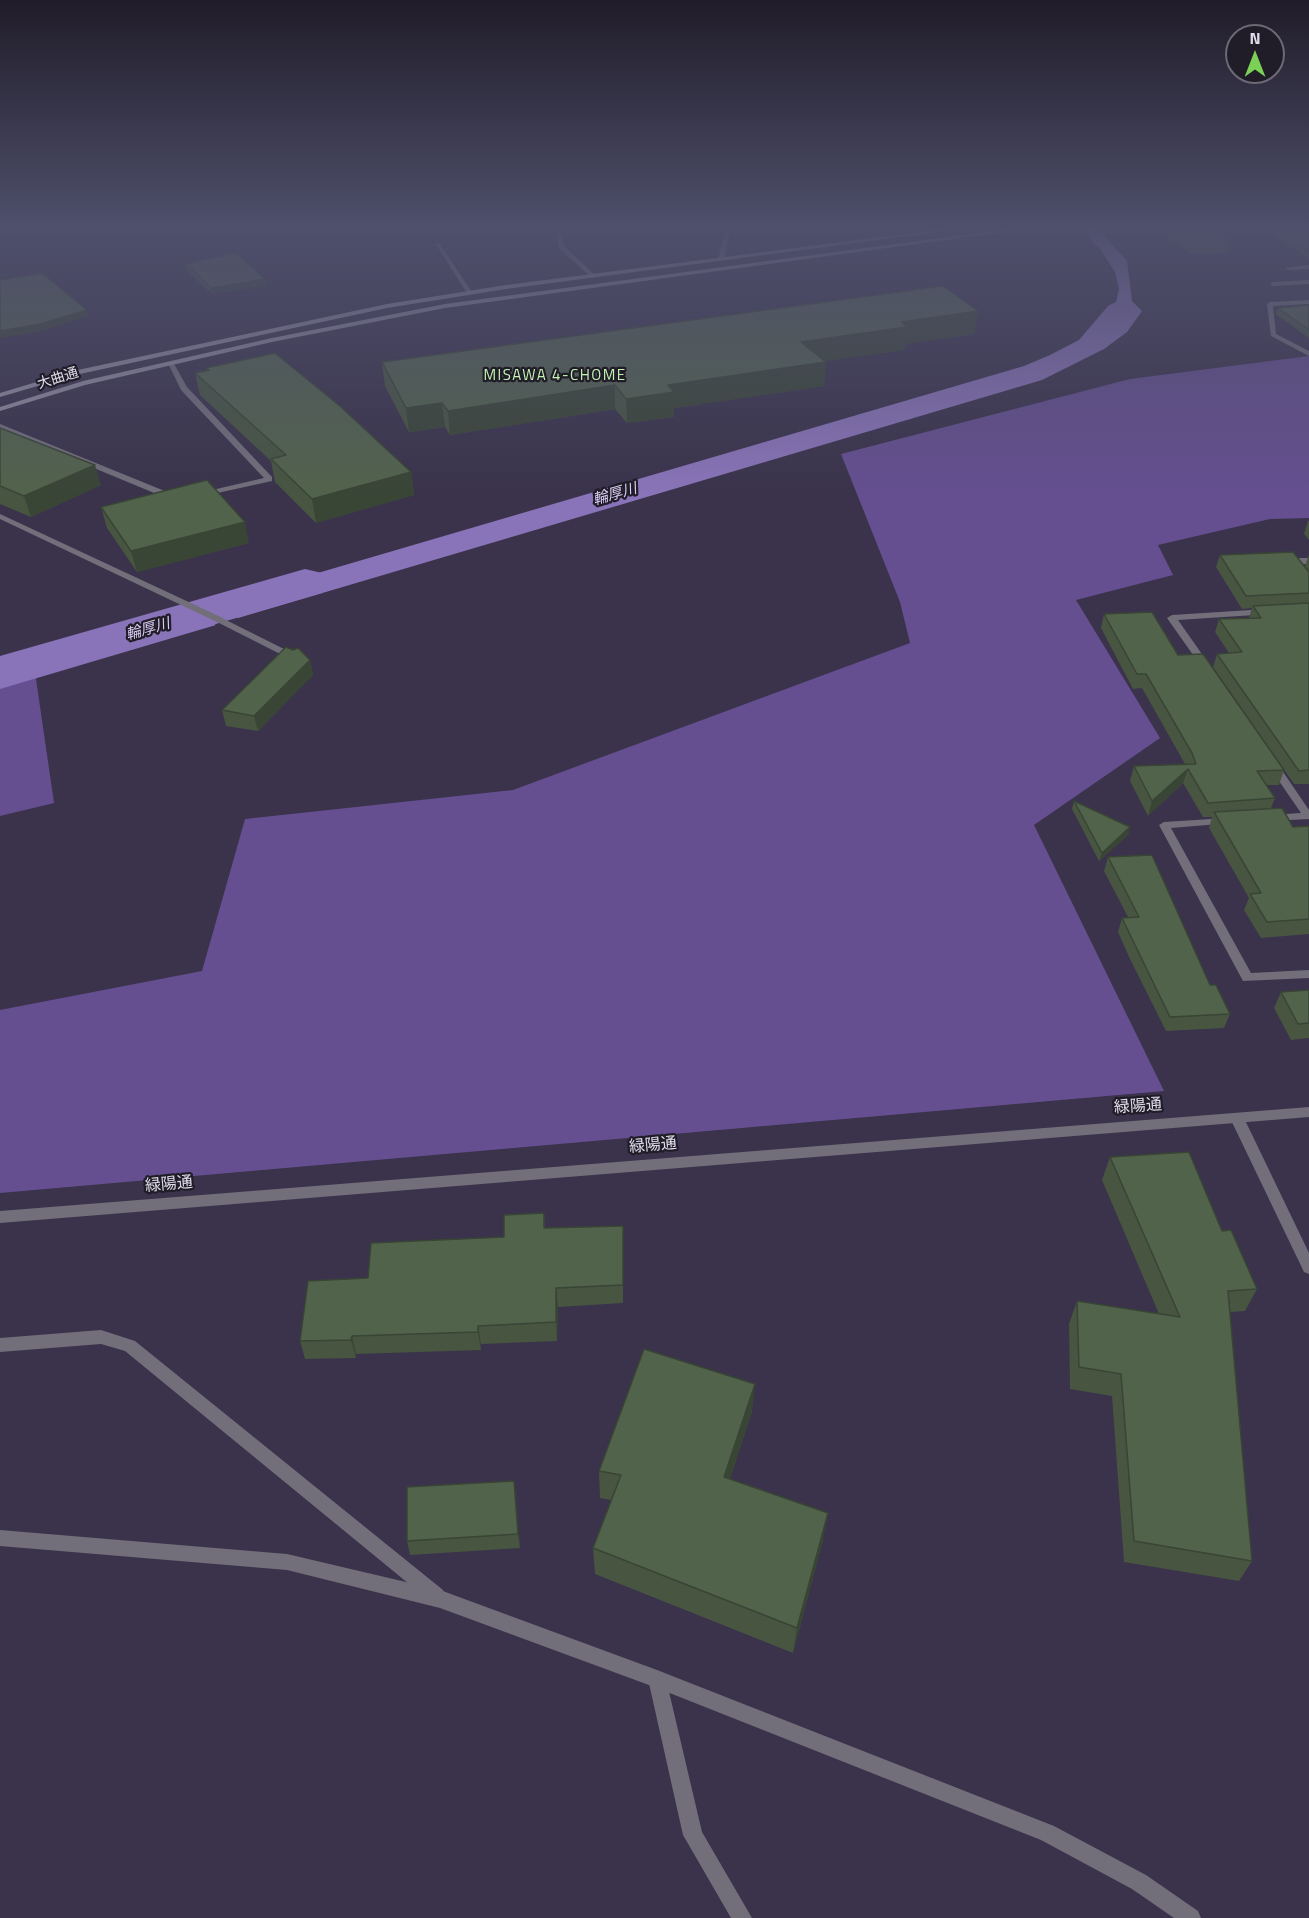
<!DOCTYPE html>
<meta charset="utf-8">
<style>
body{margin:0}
#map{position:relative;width:1309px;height:1918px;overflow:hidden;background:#3a334b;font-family:"Titillium Web",sans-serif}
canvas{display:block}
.north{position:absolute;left:1225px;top:24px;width:60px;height:60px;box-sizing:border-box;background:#201d28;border:2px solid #6d6976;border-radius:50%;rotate:0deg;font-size:16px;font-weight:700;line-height:24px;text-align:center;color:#e0dceb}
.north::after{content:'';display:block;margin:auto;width:21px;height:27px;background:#7bd155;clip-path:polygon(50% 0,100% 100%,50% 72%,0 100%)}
</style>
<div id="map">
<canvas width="1309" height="1918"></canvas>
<div class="north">N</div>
</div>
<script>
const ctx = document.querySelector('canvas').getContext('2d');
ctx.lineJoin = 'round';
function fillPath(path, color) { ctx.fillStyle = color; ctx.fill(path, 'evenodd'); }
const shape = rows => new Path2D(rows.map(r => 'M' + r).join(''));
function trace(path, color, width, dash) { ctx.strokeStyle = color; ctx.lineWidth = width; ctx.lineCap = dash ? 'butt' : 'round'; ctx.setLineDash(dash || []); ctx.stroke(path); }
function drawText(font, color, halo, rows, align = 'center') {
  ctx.font = font + ' "Titillium Web","Noto Sans JP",sans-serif'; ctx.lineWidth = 4.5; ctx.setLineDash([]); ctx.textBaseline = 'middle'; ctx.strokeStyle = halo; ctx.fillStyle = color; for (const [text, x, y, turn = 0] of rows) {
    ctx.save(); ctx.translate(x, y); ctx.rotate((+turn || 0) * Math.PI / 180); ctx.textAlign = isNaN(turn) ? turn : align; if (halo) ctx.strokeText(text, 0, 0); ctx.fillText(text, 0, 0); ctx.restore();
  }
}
const forest = shape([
 [1309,356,1309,518,1270,519,1158,545,1173,575,1076,600,1160,738,1034,825,1164,1091,0,1193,0,1010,202,971,245,819,513,790,910,643,900,602,841,454,1130,379],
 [35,672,54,803,0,816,0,682]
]);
const water = shape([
 [1085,226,1105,226,1099,230,1127,261,1132,301,1142,311,1127,332,1104,349,1042,380,238,618,212,604,1024,366,1050,355,1079,340,1108,306,1116,302,1119,289,1115,272,1099,247,1093,243],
 [191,612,216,625,0,689,0,667]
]);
const river = shape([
 [305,569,322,573,329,583,322,593,0,687,0,656,305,569]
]);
const service = shape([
 [556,229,561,230,564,246,595,275,595,277,591,277,559,248,556,229],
 [725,231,730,232,724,259,721,261,718,259,725,231],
 [435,243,439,243,472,292,471,293,467,293,435,243],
 [1309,265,1309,269,1288,270,1285,268,1309,265],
 [1309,280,1309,284,1273,286,1270,284,1273,282,1309,280],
 [169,362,173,362,187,387,272,477,272,481,199,497,199,493,264,478,181,390,168,363,169,362],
 [0,424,177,496,178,498,171,500,0,429,0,424],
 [220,617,300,657,302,659,300,661,294,661,217,622,215,620,220,617],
 [101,1330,135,1341,443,1590,446,1596,443,1602,437,1605,431,1602,125,1351,101,1344,0,1352,0,1338,101,1330],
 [657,1670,663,1673,666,1679,702,1832,752,1918,731,1918,683,1835,648,1679,651,1673,657,1670]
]);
const minor = shape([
 [1309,300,1309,304,1273,306,1276,334,1309,351,1309,356,1271,336,1267,304,1270,302,1309,300],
 [0,514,223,618,225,620,223,622,217,622,0,519,0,514],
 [1309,558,1309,564,1293,564,1289,561,1293,558,1309,558],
 [1267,609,1270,610,1270,614,1178,620,1211,667,1206,670,1203,669,1167,618,1172,615,1267,609],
 [1273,762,1277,763,1309,810,1309,819,1271,821,1266,818,1271,815,1301,813,1268,765,1273,762],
 [1227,818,1231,819,1232,821,1231,823,1171,828,1251,973,1309,970,1309,978,1243,981,1159,825,1164,822,1227,818],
 [1237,1113,1242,1114,1244,1118,1309,1253,1309,1274,1304,1272,1230,1118,1232,1114,1237,1113],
 [0,1530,287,1554,440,1590,657,1670,1054,1826,1146,1875,1198,1911,1201,1918,1174,1918,1132,1889,1041,1840,657,1688,440,1608,287,1570,0,1546,0,1530]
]);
const tertiary = shape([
 [1309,1107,1309,1117,0,1223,0,1211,1309,1107]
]);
const secondary = shape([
 [966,226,985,226,506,289,387,308,75,375,0,397,0,393,73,371,387,304,506,285,966,226],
 [1030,226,1049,226,445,308,272,342,85,385,0,411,0,407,83,381,272,338,445,304,1030,226]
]);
const wall = shape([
 [1159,226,1215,226,1230,243,1228,253,1191,254,1166,237],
 [1309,227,1309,259,1274,235,1275,229],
 [186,264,265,279,267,286,212,294,187,270],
 [1309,305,1309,338,1276,314,1278,308],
 [974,334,905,344,904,350,825,361,824,386,674,408,674,417,627,423,615,409,450,435,445,427,409,432,385,386,382,362],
 [206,368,411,472,414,495,316,523,275,482,271,461,200,395,195,373,207,371],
 [0,428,101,485,31,517,0,504],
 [101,507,249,543,137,572,107,528],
 [1308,521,1309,521,1309,540,1304,534],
 [1309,554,1309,784,1294,784,1213,667,1217,654,1229,653,1215,632,1219,619,1249,618,1252,608,1242,609,1216,567,1220,555,1305,566],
 [1104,614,1178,655,1284,770,1279,785,1266,785,1275,798,1271,808,1293,827,1309,826,1309,934,1261,938,1244,910,1249,898,1209,828,1212,817,1203,817,1183,783,1148,816,1130,781,1134,766,1185,764,1142,688,1133,689,1101,628],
 [310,660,313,675,258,731,226,726,222,710],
 [1074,801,1130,827,1128,835,1099,861,1072,809],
 [1108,857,1210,985,1230,1014,1224,1028,1166,1031,1130,959,1118,932,1122,918,1128,917,1104,871],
 [1309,990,1309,1038,1291,1040,1274,1008,1281,992],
 [1110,1157,1222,1231,1257,1289,1245,1311,1230,1312,1252,1561,1239,1581,1124,1562,1112,1396,1070,1389,1069,1324,1077,1301,1159,1314,1102,1180],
 [544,1213,545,1228,623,1245,623,1303,558,1307,557,1341,481,1344,481,1350,356,1354,356,1358,305,1359,300,1341,504,1237],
 [752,1412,730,1479,823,1540,793,1653,595,1574,593,1548,611,1500,600,1498,599,1471],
 [514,1481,520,1548,410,1555,407,1541]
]);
const shadedWall = shape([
 [265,279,267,286,212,294,211,288],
 [87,310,88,316,42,331,0,338,0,331],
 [978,311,974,334,905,344,904,350,800,365,801,342,902,322],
 [826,362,824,386,674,408,674,417,627,423,626,399,668,385],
 [615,385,615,409,450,435,448,411],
 [442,403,445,427,409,432,406,408],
 [95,465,101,485,31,517,24,496],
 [411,472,414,495,316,523,312,499],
 [245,522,249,543,137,572,131,551],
 [310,660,313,675,258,731,254,716],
 [1188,769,1183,783,1148,816,1152,801],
 [1130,827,1128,835,1099,861,1102,853],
 [556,1288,558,1307,557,1341,556,1322],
 [478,1326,481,1344,481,1350,478,1332],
 [352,1336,356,1354,356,1358,351,1340],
 [755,1384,752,1412,722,1504,724,1477],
 [514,1481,516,1496,520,1548,518,1534],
 [828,1513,823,1540,793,1653,797,1628]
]);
const building = shape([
 [1167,226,1215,226,1230,243,1194,244,1167,226],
 [1309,227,1309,252,1275,229,1309,227],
 [236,253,265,279,211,288,186,264,236,253],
 [42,273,87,310,40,324,0,331,0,280,42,273],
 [943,286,978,311,902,322,907,327,801,342,826,362,668,385,674,392,626,399,615,385,448,411,442,403,406,408,382,362,943,286],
 [1309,305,1309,330,1278,308,1309,305],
 [275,353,341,407,411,472,312,499,271,459,286,455,195,373,209,370,206,368,275,353],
 [0,428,95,465,24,496,0,486,0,428],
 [207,480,245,522,131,551,101,507,207,480],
 [1293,552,1309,572,1309,593,1246,596,1220,555,1293,552],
 [1309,603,1309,770,1299,771,1217,654,1242,652,1219,619,1261,618,1253,606,1309,603],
 [1152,612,1178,655,1203,654,1284,770,1257,771,1275,798,1208,803,1188,769,1152,801,1134,766,1196,764,1192,753,1146,674,1137,674,1104,614,1152,612],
 [286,647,293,650,298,648,310,660,254,716,222,710,286,647],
 [1074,801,1130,827,1102,853,1074,801],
 [1282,808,1293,827,1309,826,1309,919,1267,922,1250,894,1261,893,1214,812,1282,808],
 [1152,855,1210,985,1216,985,1230,1014,1170,1017,1135,945,1122,918,1139,917,1108,857,1152,855],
 [1309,990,1309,1023,1298,1024,1281,992,1309,990],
 [1189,1152,1222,1231,1231,1230,1257,1289,1228,1291,1252,1561,1134,1541,1121,1374,1079,1367,1077,1301,1180,1317,1110,1157,1189,1152],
 [544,1213,544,1228,623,1226,623,1285,556,1288,556,1322,478,1326,478,1332,352,1336,351,1340,300,1341,308,1281,368,1278,371,1243,504,1237,504,1215,544,1213],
 [644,1349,755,1384,724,1477,828,1513,797,1628,593,1548,621,1475,599,1471,644,1349],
 [514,1481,518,1534,407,1541,407,1487,514,1481]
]);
const farStreetnames = [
 ["大曲通",58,379,-17]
];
const farNeighbourhoodnames = [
 ["MISAWA 4-CHOME",555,376]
];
const farWaternames = [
 ["輪厚川",615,495,-16],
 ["輪厚川",148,630,-16]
];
const streetNames = [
 ["緑陽通",1138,1107,-4],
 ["緑陽通",653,1146,-5],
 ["緑陽通",169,1185,-5]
];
fillPath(forest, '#654f90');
fillPath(water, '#8a74b9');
fillPath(river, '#8a74b9');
fillPath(service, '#726f7b');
fillPath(minor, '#726f7b');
fillPath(tertiary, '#726f7b');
fillPath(secondary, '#928da0');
fillPath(wall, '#475541');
fillPath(shadedWall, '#394535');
fillPath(building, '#52634c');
trace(building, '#394535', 1.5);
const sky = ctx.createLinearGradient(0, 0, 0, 495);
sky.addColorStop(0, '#201c29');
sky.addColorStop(0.46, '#4f506c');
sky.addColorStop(1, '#4f506c00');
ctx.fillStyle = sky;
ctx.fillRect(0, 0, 1309, 495);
drawText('14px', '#e0dceb', '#201d28', farStreetnames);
ctx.letterSpacing = '1.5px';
drawText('15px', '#c4f4b2', '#201d28', farNeighbourhoodnames);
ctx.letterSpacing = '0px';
drawText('italic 15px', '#dacff6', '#201d28', farWaternames);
drawText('16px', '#e0dceb', '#201d28', streetNames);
</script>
